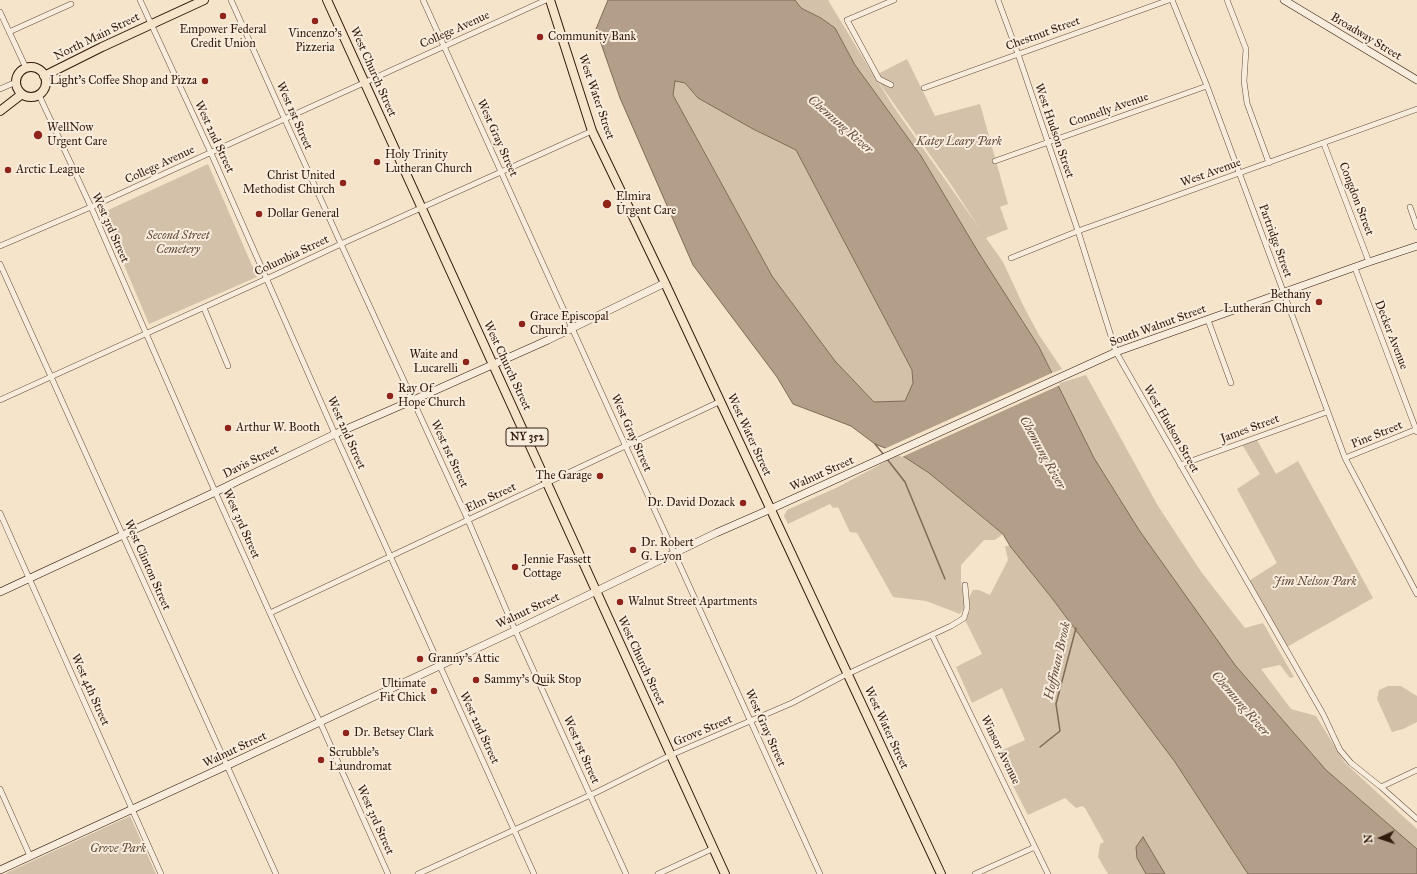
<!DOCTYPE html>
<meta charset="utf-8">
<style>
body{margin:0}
#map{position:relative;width:1417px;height:874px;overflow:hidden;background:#f5e3ca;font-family:"IM FELL Great Primer",serif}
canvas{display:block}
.north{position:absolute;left:1361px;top:818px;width:40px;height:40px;-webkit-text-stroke:3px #f8eddd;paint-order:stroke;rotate:267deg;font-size:11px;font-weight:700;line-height:16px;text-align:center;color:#321a0c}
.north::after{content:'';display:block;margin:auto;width:14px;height:18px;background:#321a0c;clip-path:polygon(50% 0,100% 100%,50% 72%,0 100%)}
</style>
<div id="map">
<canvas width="1417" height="874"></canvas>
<div class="north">N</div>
</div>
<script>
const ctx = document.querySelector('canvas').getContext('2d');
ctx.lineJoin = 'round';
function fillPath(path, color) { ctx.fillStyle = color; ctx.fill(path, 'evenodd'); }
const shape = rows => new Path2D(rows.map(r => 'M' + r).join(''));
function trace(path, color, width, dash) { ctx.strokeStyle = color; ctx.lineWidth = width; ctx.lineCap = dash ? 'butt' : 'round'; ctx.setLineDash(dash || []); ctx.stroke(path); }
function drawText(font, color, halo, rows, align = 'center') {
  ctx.font = font + ' "IM FELL Great Primer",serif'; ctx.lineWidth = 4; ctx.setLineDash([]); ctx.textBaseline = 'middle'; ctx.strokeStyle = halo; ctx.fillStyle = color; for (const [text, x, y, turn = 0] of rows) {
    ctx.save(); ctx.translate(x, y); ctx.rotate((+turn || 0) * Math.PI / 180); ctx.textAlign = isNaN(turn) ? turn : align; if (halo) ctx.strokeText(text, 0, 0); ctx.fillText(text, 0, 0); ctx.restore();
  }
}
const green = shape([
 [795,0,828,0,874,76,907,59,935,116,980,104,1008,204,1000,207,1008,229,986,238,1003,262,1024,307,1039,335,1062,369,1052,373,1039,347,977,250,921,156,855,65,835,28,821,18,801,8],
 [875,77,950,183,980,229,893,106],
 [675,81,685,83,698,98,753,129,796,150,912,370,913,383,905,402,874,402,835,361,772,276,673,95],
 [208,164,257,277,149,324,102,213],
 [1086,375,1158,506,1202,573,1245,628,1263,623,1294,677,1290,678,1280,665,1261,669,1291,709,1316,716,1345,763,1417,829,1417,849,1326,770,1235,665,1139,530,1094,458,1057,384],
 [1256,438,1276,474,1298,461,1373,598,1285,648,1247,582,1277,563,1237,489,1260,474,1241,443],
 [900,454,929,473,1003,534,995,540,984,540,961,565,961,582,965,607,960,614,926,601,893,597,857,533,850,532,838,507,833,508,830,504,788,524,784,516,787,510,838,487],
 [1005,546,1010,546,1051,597,1175,762,1248,874,1108,874,1098,857,1100,844,1104,842,1085,808,1082,806,1076,808,1065,798,1028,815,996,753,1025,740,1002,688,972,703,956,667,982,654,965,620,970,611,969,597,973,590,979,590,990,595,1008,560],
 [1388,686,1401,686,1417,696,1417,722,1403,729,1392,732,1377,699,1379,690],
 [130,816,156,874,4,874]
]);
const water = shape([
 [608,0,795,0,801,8,821,18,835,28,855,65,921,156,977,250,1039,347,1094,458,1139,530,1235,665,1326,770,1417,849,1417,874,1248,874,1175,762,1051,597,1010,546,1003,534,929,473,900,454,875,444,851,426,793,404,777,377,693,265,620,98,596,29,608,0],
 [675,81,685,83,698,98,753,129,796,150,912,370,913,383,905,401,874,402,835,361,772,276,673,95,675,81],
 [1143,837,1165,874,1146,874,1137,858,1136,847,1143,837]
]);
const pier = shape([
 [1054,372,1060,385,902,457,884,449]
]);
const stream = shape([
 [875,444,884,455],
 [887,459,905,482,945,579],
 [1040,747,1060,731,1056,704,1076,628]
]);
const street = shape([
 [140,0,211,153,335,434,534,874],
 [231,0,341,244,468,520,511,621,626,874],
 [423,0,820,874],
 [998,0,1018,54,1078,231,1116,352,1323,714,1340,750,1351,763,1381,787,1417,819],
 [1172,0,1207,86,1345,458,1417,594],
 [1227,0,1246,49,1244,81,1247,103,1269,163],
 [0,12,26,68],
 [9,32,71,4],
 [891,85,879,79,847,20,894,0],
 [924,88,1169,0],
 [0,89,16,82],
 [39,95,91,207,217,496,301,682,320,722,388,874],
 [1324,144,1369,262],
 [995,161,1207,86],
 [1410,207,1417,227],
 [0,246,91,207,546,0],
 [1011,258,1078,231,1417,109],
 [0,264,276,874],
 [1355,268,1417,432],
 [204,308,228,366],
 [1208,320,1231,383],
 [0,400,275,275,341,244,592,131],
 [1345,458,1417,429],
 [1180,465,1327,412],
 [0,513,161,874],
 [270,613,721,401],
 [932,635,1048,874],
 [1381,787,1417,770],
 [0,789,30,856],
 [418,874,597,792,671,755,792,703,841,677,951,626,964,618,967,608,965,585],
 [658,874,714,848],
 [975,874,1035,847]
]);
const secondary = shape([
 [1284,0,1417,80],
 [0,592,211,494,335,434,418,398,548,340,665,283],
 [0,870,226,766,516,630,716,533,764,512,1116,352,1369,262,1417,246]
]);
const primary = shape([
 [327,0,725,874],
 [550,0,592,131,665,283,941,874],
 '16 82a15 15 0 1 1 30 0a15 15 0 1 1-30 0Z',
 [44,76,102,47,204,0],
 [0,111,22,94]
]);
const markers = [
 [223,16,4,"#8f2418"],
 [315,21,4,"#8f2418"],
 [540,37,4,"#8f2418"],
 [205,81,4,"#8f2418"],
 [38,135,5,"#8f2418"],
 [377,162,4,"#8f2418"],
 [8,170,4,"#8f2418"],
 [343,183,4,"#8f2418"],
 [607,204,5,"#8f2418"],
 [259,214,4,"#8f2418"],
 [1319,302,4,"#8f2418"],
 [522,324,4,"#8f2418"],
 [466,362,4,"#8f2418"],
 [390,396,4,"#8f2418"],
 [228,428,4,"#8f2418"],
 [600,476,4,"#8f2418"],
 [743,503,4,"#8f2418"],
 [633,550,4,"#8f2418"],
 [515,567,4,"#8f2418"],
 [620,602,4,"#8f2418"],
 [420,659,4,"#8f2418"],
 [476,680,4,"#8f2418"],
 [434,691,4,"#8f2418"],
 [346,733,4,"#8f2418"],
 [321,760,4,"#8f2418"]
];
const shields = [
 [527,437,42]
];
const shieldNames = [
 ["NY 352",527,437]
];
const poiNames = [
 ["Empower Federal",223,30,"center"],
 ["Credit Union",223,44,"center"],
 ["Vincenzo’s",315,34,"center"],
 ["Pizzeria",315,48,"center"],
 ["Community Bank",548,37],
 ["Light's Coffee Shop and Pizza",197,81,"right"],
 ["WellNow",47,128],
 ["Urgent Care",47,142],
 ["Holy Trinity",385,155],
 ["Lutheran Church",385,169],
 ["Arctic League",16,170],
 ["Christ United",335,176,"right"],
 ["Methodist Church",335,190,"right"],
 ["Elmira",616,197],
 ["Urgent Care",616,211],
 ["Dollar General",267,214],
 ["Bethany",1311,295,"right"],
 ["Lutheran Church",1311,309,"right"],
 ["Grace Episcopal",530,317],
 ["Church",530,331],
 ["Waite and",458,355,"right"],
 ["Lucarelli",458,369,"right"],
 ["Ray Of",398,389],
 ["Hope Church",398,403],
 ["Arthur W. Booth",236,428],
 ["The Garage",592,476,"right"],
 ["Dr. David Dozack",735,503,"right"],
 ["Dr. Robert",641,543],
 ["G. Lyon",641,557],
 ["Jennie Fassett",523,560],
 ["Cottage",523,574],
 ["Walnut Street Apartments",628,602],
 ["Granny's Attic",428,659],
 ["Sammy's Quik Stop",484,680],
 ["Ultimate",426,684,"right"],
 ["Fit Chick",426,698,"right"],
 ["Dr. Betsey Clark",354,733],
 ["Scrubble's",329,753],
 ["Laundromat",329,767]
];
const streetNames = [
 ["College Avenue",455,30,-24],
 ["Chestnut Street",1043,34,-20],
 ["North Main Street",97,37,-26],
 ["Broadway Street",1366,37,31],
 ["West Church Street",373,72,66],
 ["West Water Street",596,97,71],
 ["Connelly Avenue",1109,110,-19],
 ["West 1st Street",294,116,66],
 ["West Hudson Street",1054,131,71],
 ["West 2nd Street",214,137,65],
 ["West Gray Street",497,138,66],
 ["College Avenue",160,165,-25],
 ["West Avenue",1211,173,-20],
 ["Congdon Street",1356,199,69],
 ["West 3rd Street",110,228,66],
 ["Partridge Street",1275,241,70],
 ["Columbia Street",292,256,-25],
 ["South Walnut Street",1158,326,-20],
 ["Decker Avenue",1391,335,69],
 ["West Church Street",507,366,65],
 ["West Hudson Street",1171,429,60],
 ["James Street",1250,429,-20],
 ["West 2nd Street",346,433,66],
 ["West Gray Street",631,433,66],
 ["West Water Street",749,435,65],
 ["Pine Street",1377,435,-22],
 ["West 1st Street",449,454,65],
 ["Davis Street",251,462,-26],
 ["Walnut Street",822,474,-24],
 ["Elm Street",491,498,-25],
 ["West 3rd Street",241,524,66],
 ["West Clinton Street",147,565,66],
 ["Walnut Street",528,611,-25],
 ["West Church Street",641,661,65],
 ["West 4th Street",90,690,66],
 ["West 2nd Street",479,728,65],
 ["West Gray Street",765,728,66],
 ["West Water Street",886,728,65],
 ["Grove Street",703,731,-23],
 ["Walnut Street",235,750,-25],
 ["West 1st Street",581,750,66],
 ["Winsor Avenue",1000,750,64],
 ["West 3rd Street",375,820,66]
];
const parkNames = [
 ["Katey Leary Park",959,142],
 ["Second Street",178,236],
 ["Cemetery",178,250],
 ["Jim Nelson Park",1315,582],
 ["Grove Park",118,849]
];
const waterNames = [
 ["Chemung River",840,125,41],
 ["Chemung River",1042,453,61],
 ["Hoffman Brook",1058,661,-77],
 ["Chemung River",1240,704,49]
];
fillPath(green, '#d4c1aa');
fillPath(water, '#b39f89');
trace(water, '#7f6a57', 1);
fillPath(pier, '#f5e3ca');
trace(stream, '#7f6a57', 1.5);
trace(street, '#634c3c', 6);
trace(secondary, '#321a0c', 8);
trace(primary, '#321a0c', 10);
trace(street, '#f8eddd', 5);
trace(secondary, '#f8eddd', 7);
trace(primary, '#f5e3ca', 8);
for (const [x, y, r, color] of markers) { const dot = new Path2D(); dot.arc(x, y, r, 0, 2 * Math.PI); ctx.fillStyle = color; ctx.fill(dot); trace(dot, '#f8eddd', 1.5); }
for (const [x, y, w] of shields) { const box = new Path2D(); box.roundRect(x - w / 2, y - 9, w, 18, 3); ctx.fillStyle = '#f8eddd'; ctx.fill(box); trace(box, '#321a0c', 1); }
drawText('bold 11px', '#321a0c', null, shieldNames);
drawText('12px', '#321a0c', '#f8eddd', poiNames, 'left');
drawText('12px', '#321a0c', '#f8eddd', streetNames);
drawText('italic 12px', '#634c3b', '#f8eddd', parkNames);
drawText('italic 13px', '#664f3e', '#f8eddd', waterNames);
</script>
